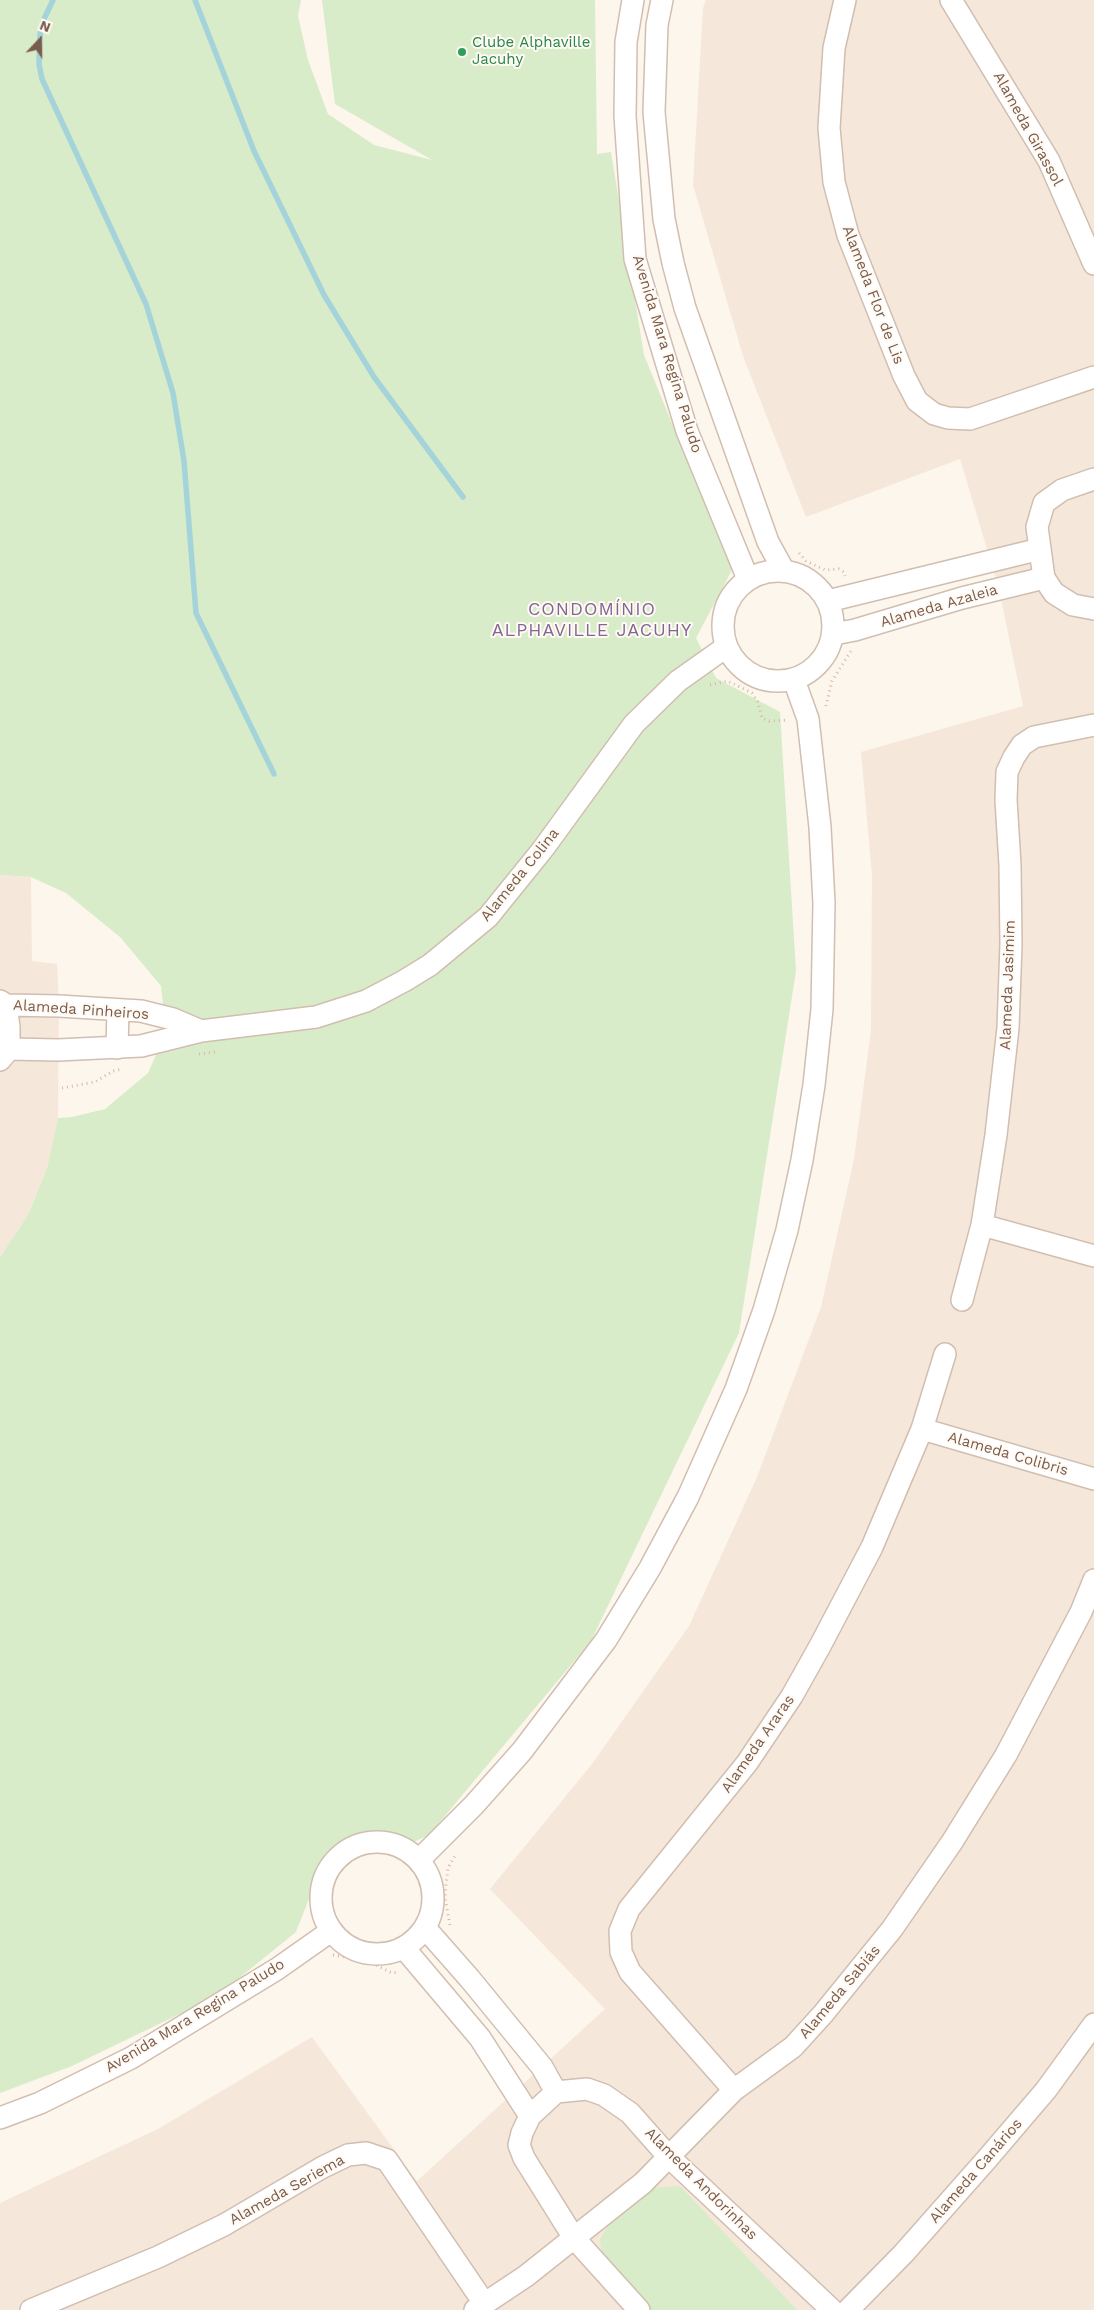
<!DOCTYPE html>
<meta charset="utf-8">
<style>
body{margin:0}
#map{position:relative;width:1094px;height:2310px;overflow:hidden;background:#fdf6ec;font-family:"Work Sans",sans-serif}
canvas{display:block}
.north{position:absolute;left:15px;top:15px;width:50px;height:50px;-webkit-text-stroke:4px #fffaf3;paint-order:stroke;rotate:21deg;font-size:14px;font-weight:700;line-height:20px;text-align:center;color:#7a5c4d}
.north::after{content:'';display:block;margin:auto;width:18px;height:22px;background:#7a5c4d;clip-path:polygon(50% 0,100% 100%,50% 72%,0 100%)}
</style>
<div id="map">
<canvas width="1094" height="2310"></canvas>
<div class="north">N</div>
</div>
<script>
const ctx = document.querySelector('canvas').getContext('2d');
ctx.lineJoin = 'round';
function fillPath(path, color) { ctx.fillStyle = color; ctx.fill(path, 'evenodd'); }
const shape = rows => new Path2D(rows.map(r => 'M' + r).join(''));
function trace(path, color, width, dash) { ctx.strokeStyle = color; ctx.lineWidth = width; ctx.lineCap = dash ? 'butt' : 'round'; ctx.setLineDash(dash || []); ctx.stroke(path); }
function drawText(font, color, halo, rows, align = 'center') {
  ctx.font = font + ' "Work Sans",sans-serif'; ctx.lineWidth = 4; ctx.setLineDash([]); ctx.textBaseline = 'middle'; ctx.strokeStyle = halo; ctx.fillStyle = color; for (const [text, x, y, turn = 0] of rows) {
    ctx.save(); ctx.translate(x, y); ctx.rotate((+turn || 0) * Math.PI / 180); ctx.textAlign = isNaN(turn) ? turn : align; if (halo) ctx.strokeText(text, 0, 0); ctx.fillText(text, 0, 0); ctx.restore();
  }
}
const residential = shape([
 [706,0,1094,0,1094,2310,0,2310,0,2203,158,2129,312,2037,417,2181,605,2009,490,1889,592,1764,689,1626,757,1477,821,1307,854,1159,871,1030,872,875,861,752,1023,706,999,589,960,459,806,517,743,356,693,185,703,8],
 [0,875,31,877,32,961,57,964,59,1006,58,1118,47,1168,28,1215,0,1257]
]);
const green = shape([
 [0,0,301,0,298,16,308,60,328,114,374,145,432,160,335,104,322,0,595,0,597,154,611,152,644,355,732,570,696,638,716,678,780,712,796,971,739,1333,591,1641,429,1835,391,1852,325,1858,296,1932,217,1996,72,2066,0,2093,0,1257,28,1215,47,1168,58,1118,72,1117,105,1109,148,1073,166,1032,161,986,120,937,66,893,31,877,0,875],
 [680,2186,797,2310,643,2310,602,2258,600,2239,612,2219,649,2188]
]);
const stream = shape([
 [53,0,44,19,40,34,39,64,42,79,146,304,173,393,184,461,196,613,274,774],
 [195,0,254,151,324,295,374,377,463,497]
]);
const path = shape([
 [799,553,806,561,825,570,839,569,844,572,845,576],
 [710,685,727,681,736,685,752,693,758,702,762,718,769,721,788,720],
 [826,706,832,681,851,651],
 [199,1054,215,1052],
 [62,1088,95,1082,113,1071,122,1069],
 [450,1925,445,1898,446,1884,448,1868,456,1854],
 [333,1955,366,1960,392,1973,398,1972]
]);
const minor = shape([
 [633,0,626,42,625,116,635,259,687,431,748,579],
 [662,0,657,25,654,112,664,219,673,263,685,308,768,542,784,571],
 [845,0,834,48,829,128,834,182,848,235,904,376,917,401,934,414,948,418,970,419,1094,377],
 [951,0,1049,161,1094,264],
 [1094,479,1062,490,1044,503,1037,527,1044,578,1054,593,1073,605,1094,609],
 '723 626a55 55 0 1 1 110 0a55 55 0 1 1-110 0Z',
 [828,601,1040,549],
 [834,634,855,630,962,598,1044,578],
 [0,1001,6,1005,59,1006,141,1011,173,1019,201,1031],
 [117,1048,118,1010],
 [9,1049,58,1050,141,1046,201,1031,316,1017,366,1001,404,981,430,965,488,917,543,849,634,724,678,681,726,647],
 [0,1060,9,1049,9,1027,6,1005],
 [982,1225,1094,1256],
 [962,1300,982,1225,996,1135,1008,1028,1011,944,1010,865,1006,800,1007,772,1014,757,1022,745,1034,737,1094,725],
 [922,1429,1094,1479],
 '321 1898a56 56 0 1 1 112 0a56 56 0 1 1-112 0Z',
 [419,1860,474,1805,522,1751,606,1640,650,1568,688,1497,736,1389,764,1310,787,1230,802,1160,814,1085,822,1009,824,903,820,827,808,719,794,680],
 [426,1929,470,1979,542,2067,556,2092],
 [404,1948,480,2038,530,2116],
 [734,2090,630,1972,621,1952,620,1931,629,1909,747,1763,792,1696,820,1646,872,1547,922,1429,945,1354],
 [0,2118,40,2103,131,2058,277,1969,331,1931],
 [31,2310,158,2257,224,2225,323,2167,348,2155,366,2153,387,2160,484,2303],
 [475,2310,526,2276,643,2183,734,2090,793,2047,823,2014,892,1929,952,1842,1006,1755,1081,1612,1094,1580],
 [639,2310,574,2238,524,2158,519,2145,522,2133,530,2116,556,2092,587,2089,604,2095,630,2113,668,2156,832,2310],
 [848,2310,904,2253,987,2159,1046,2090,1094,2024]
]);
const markers = [
 [462,52,5,"#2e9e5b"]
];
const leisureNames = [
 ["Clube Alphaville",472,43],
 ["Jacuhy",472,60]
];
const streetNames = [
 ["Alameda Girassol",1028,129,61],
 ["Alameda Flor de Lis",873,295,69],
 ["Avenida Mara Regina Paludo",667,354,73],
 ["Alameda Azaleia",939,606,-16],
 ["Alameda Colina",520,875,-51],
 ["Alameda Jasimim",1008,985,-88],
 ["Alameda Pinheiros",81,1010,4],
 ["Alameda Colibris",1008,1454,16],
 ["Alameda Araras",758,1744,-55],
 ["Alameda Sabiás",840,1992,-50],
 ["Avenida Mara Regina Paludo",195,2016,-31],
 ["Alameda Canários",976,2171,-49],
 ["Alameda Andorinhas",701,2184,45],
 ["Alameda Seriema",287,2190,-29]
];
const quarterNames = [
 ["CONDOMÍNIO",592,610],
 ["ALPHAVILLE JACUHY",592,631]
];
fillPath(residential, '#f5e8da');
fillPath(green, '#d8ecc9');
trace(stream, '#a5d3da', 5.5);
trace(minor, '#d1beb0', 24);
trace(path, '#d9b8a5', 3, [1, 4]);
trace(minor, '#fff', 21);
for (const [x, y, r, color] of markers) { const dot = new Path2D(); dot.arc(x, y, r, 0, 2 * Math.PI); ctx.fillStyle = color; ctx.fill(dot); trace(dot, '#fffaf3', 2); }
drawText('15px', '#27864d', '#fffaf3', leisureNames, 'left');
drawText('15px', '#7a5c4d', '#fffaf3', streetNames);
ctx.letterSpacing = '1px';
drawText('18px', '#846695', '#fffaf3', quarterNames);
ctx.letterSpacing = '0px';
</script>
